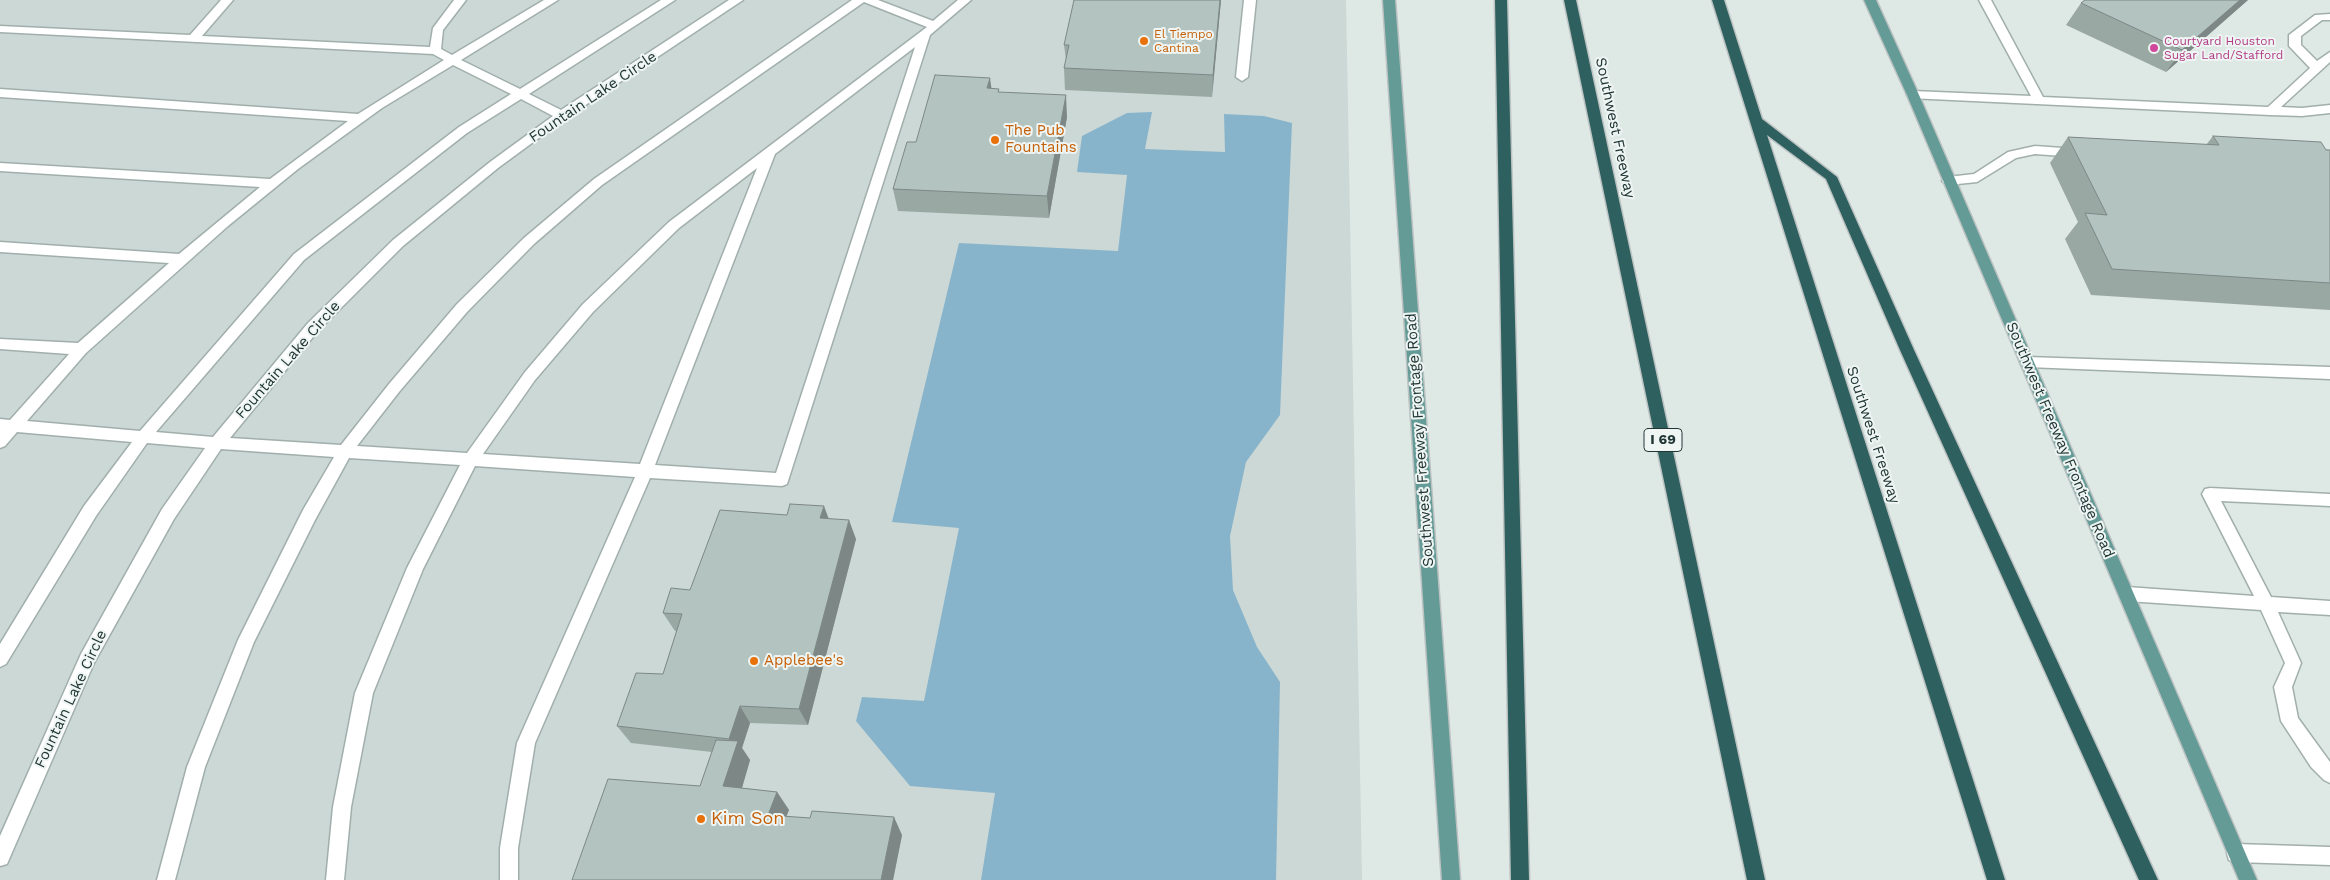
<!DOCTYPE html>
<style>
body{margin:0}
canvas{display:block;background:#dee8e5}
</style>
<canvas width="2330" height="880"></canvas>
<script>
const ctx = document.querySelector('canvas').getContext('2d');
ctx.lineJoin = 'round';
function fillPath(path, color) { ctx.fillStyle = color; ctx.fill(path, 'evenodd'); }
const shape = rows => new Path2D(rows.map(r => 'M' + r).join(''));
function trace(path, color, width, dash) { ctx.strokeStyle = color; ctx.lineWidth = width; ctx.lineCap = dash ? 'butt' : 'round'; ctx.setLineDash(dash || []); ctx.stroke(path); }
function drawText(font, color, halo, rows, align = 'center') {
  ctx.font = font + ' "Work Sans",sans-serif'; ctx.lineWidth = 4; ctx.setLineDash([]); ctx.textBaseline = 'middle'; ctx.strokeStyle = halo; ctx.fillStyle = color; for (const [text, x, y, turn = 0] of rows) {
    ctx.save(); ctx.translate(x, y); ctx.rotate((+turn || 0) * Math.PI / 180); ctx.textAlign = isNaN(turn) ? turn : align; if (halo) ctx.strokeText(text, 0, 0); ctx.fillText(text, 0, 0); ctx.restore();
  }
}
const built = shape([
 [0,0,1346,0,1362,880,0,880]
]);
const water = shape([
 [1152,112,1145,149,1225,152,1224,114,1264,116,1292,123,1280,415,1246,462,1230,536,1233,590,1257,647,1280,682,1276,880,981,880,995,793,910,786,856,721,862,697,924,701,959,528,892,522,959,243,1118,251,1127,175,1077,172,1082,136,1127,113]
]);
const minor = shape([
 [221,0,233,0,202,36,430,47,433,28,454,0,466,0,443,30,441,49,452,55,544,0,558,0,461,60,520,89,661,0,675,0,529,94,561,110,729,0,743,0,566,118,498,168,403,246,318,331,230,438,341,445,389,384,457,304,524,238,594,179,852,0,878,0,933,21,958,0,971,0,930,35,787,484,782,486,650,478,535,743,518,848,518,880,500,880,500,848,517,743,635,477,475,466,423,569,373,693,351,807,344,880,326,880,333,807,355,693,407,568,460,465,349,458,315,520,254,642,205,767,175,880,157,880,187,767,238,640,303,510,334,457,221,449,174,519,94,663,7,864,0,866,0,836,81,654,162,509,205,448,147,443,96,516,6,664,0,667,0,644,84,506,132,442,17,432,5,446,0,448,0,419,10,420,69,354,0,349,0,339,78,343,169,263,0,252,0,242,179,254,260,187,0,171,0,163,270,179,348,121,0,97,0,89,358,114,444,60,433,54,0,32,0,26,190,35,221,0],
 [864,2,927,27,669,222,583,304,525,372,467,453,357,446,399,392,467,312,534,244,602,185,864,2],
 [915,47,776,473,655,465,775,154,915,47],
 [453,65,511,94,459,127,294,254,140,431,27,421,86,353,228,226,298,169,382,108,453,65],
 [521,99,553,116,490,162,393,240,308,323,213,437,156,432,304,260,467,133,521,99],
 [757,168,640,464,483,454,535,380,593,312,679,228,757,168],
 [1244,0,1256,0,1248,77,1242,81,1236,77,1244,0],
 [1979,0,1991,0,2043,97,2268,107,2310,68,2289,46,2289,35,2315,15,2330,14,2330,20,2322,20,2301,36,2301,45,2317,61,2330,52,2330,62,2281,107,2302,108,2330,105,2330,113,2302,116,2270,115,1909,98,1907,95,1909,92,1913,91,2031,96,1979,0],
 [2035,146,2076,149,2082,153,2076,157,2035,154,2016,158,1977,182,1948,185,1942,181,1948,177,1974,174,2008,152,2035,146],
 [2027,357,2330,367,2330,379,2027,367,2022,366,2020,362,2022,358,2027,357],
 [2210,488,2330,494,2330,506,2221,501,2271,597,2330,601,2330,615,2278,612,2301,663,2292,687,2298,718,2330,762,2330,783,2324,780,2311,767,2281,721,2274,687,2285,663,2261,610,2127,601,2121,599,2119,594,2121,589,2127,587,2254,596,2202,494,2205,489,2210,488],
 [2236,844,2330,847,2330,865,2236,862,2229,860,2227,853,2229,846,2236,844]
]);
const major = shape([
 [1383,0,1395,0,1460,880,1442,880,1383,0],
 [1864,0,1876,0,1919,95,2257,880,2239,880,1907,95,1864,0]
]);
const highway = shape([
 [1495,0,1507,0,1529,880,1511,880,1495,0],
 [1564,0,1576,0,1765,880,1747,880,1564,0],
 [1712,0,1724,0,1762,119,1837,177,1914,350,2158,880,2139,880,1900,350,1826,179,1767,135,2005,880,1987,880,1712,0]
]);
const wall = shape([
 [1221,0,1212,97,1065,90,1064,68,1066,60,1064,45],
 [2085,0,2248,0,2166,72,2066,25,2081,3],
 [991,88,999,92,1067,117,1049,218,898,211,893,189,916,142],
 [2213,136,2330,150,2330,310,2091,295,2065,239,2078,222,2050,163,2068,137,2206,145],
 [829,518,856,539,808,725,750,723,742,748,750,760,742,788,777,792,789,810,786,816,902,835,893,880,572,880,700,786,712,752,631,743,617,726,663,674,677,631,675,631,663,613]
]);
const shadedWall = shape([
 [1220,0,1221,0,1212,97,1213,75],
 [2240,0,2248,0,2166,72,2182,50],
 [990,78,993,99,987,88],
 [1066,95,1067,117,1049,218,1047,196],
 [824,506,831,525,820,518],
 [849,520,856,539,808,725,799,709],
 [740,706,750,723,742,748,750,760,737,805,723,786,735,748,729,739],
 [777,792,789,810,780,832,768,815],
 [894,817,902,835,893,880,881,880]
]);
const building = shape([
 [1074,0,1220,0,1213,75,1064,68,1069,45,1064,45,1074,0],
 [2085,0,2240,0,2182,50,2081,3,2085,0],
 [935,75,990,78,987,88,999,89,998,92,1066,95,1047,196,893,189,907,142,916,142,935,75],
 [2213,136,2321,142,2326,150,2330,150,2330,283,2112,269,2085,213,2107,215,2068,137,2219,145,2213,136],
 [790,504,824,506,820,518,849,520,799,709,740,706,729,739,617,726,636,673,663,674,682,614,663,613,671,588,690,590,720,510,787,515,790,504],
 [716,740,738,741,723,786,777,792,768,815,810,818,812,811,894,817,881,880,572,880,608,779,700,786,716,740]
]);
const markers = [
 [1144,41,5,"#e8710a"],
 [2154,48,5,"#d1479c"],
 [995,140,5,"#e8710a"],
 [754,661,5,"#e8710a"],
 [701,819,5,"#e8710a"]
];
const farFoodnames = [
 ["El Tiempo",1154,34],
 ["Cantina",1154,48]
];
const farHotelnames = [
 ["Courtyard Houston",2164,41],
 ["Sugar Land/Stafford",2164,55]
];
const shields = [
 [1663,440,38]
];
const shieldNames = [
 ["I 69",1663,440]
];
const streetNames = [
 ["Fountain Lake Circle",593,97,-34],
 ["Southwest Freeway",1615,128,78],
 ["Fountain Lake Circle",288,360,-49],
 ["Southwest Freeway",1873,435,72],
 ["Southwest Freeway Frontage Road",1420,440,-94],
 ["Southwest Freeway Frontage Road",2060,440,67],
 ["Fountain Lake Circle",71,699,-65]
];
const foodNames = [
 ["The Pub",1005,131],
 ["Fountains",1005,148],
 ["Applebee's",764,661]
];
const nearFoodnames = [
 ["Kim Son",711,819]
];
fillPath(built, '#ccd8d5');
fillPath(water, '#88b4cb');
trace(minor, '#a1afac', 3);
trace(major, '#bcc3c2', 3);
trace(highway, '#bcc3c2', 3);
fillPath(minor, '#fff');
fillPath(major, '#659b97');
fillPath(highway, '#2e605f');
fillPath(wall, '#9aa8a4');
fillPath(shadedWall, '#7d8886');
fillPath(building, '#b3c3bf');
trace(building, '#7d8886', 1);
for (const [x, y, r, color] of markers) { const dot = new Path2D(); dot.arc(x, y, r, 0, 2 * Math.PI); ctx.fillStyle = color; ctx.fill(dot); trace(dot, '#eef5f3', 2); }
drawText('12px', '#c56008', '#eef5f3', farFoodnames, 'left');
drawText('12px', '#b23c85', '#eef5f3', farHotelnames, 'left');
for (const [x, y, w] of shields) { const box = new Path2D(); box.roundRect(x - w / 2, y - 11.5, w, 23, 4); ctx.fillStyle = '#eef5f3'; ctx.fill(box); trace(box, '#203634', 1); }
drawText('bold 14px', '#203634', null, shieldNames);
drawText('15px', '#203634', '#eef5f3', streetNames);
drawText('15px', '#c56008', '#eef5f3', foodNames, 'left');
drawText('18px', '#c56008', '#eef5f3', nearFoodnames, 'left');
</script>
